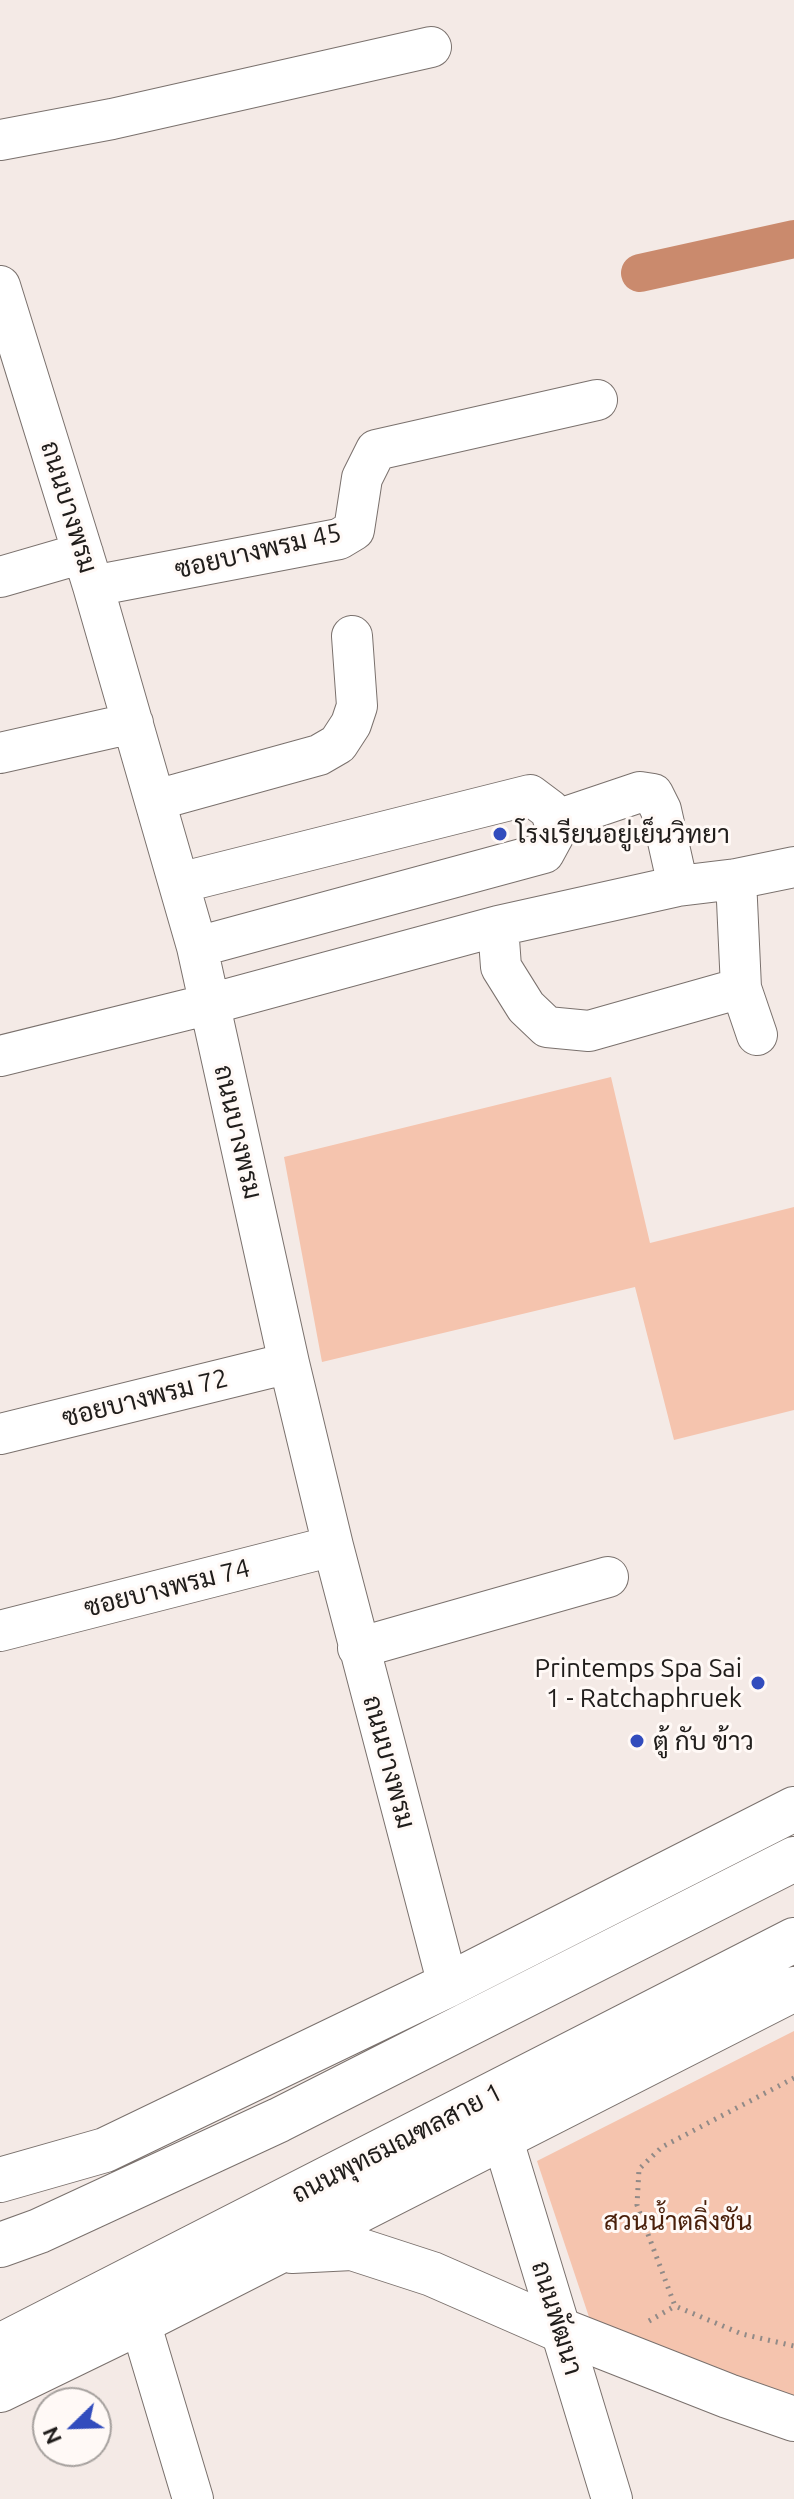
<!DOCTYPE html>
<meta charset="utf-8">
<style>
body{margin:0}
#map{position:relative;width:794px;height:2499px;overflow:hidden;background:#f4eae6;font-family:Ubuntu,sans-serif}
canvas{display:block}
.north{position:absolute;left:32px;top:2387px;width:80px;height:80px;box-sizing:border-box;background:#fff9f6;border:2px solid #a6a19e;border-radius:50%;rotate:247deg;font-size:22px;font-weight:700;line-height:32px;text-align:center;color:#201d1b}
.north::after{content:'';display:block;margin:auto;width:28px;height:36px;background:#324cbd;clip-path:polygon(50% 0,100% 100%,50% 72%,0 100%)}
</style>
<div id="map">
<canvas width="794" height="2499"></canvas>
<div class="north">N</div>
</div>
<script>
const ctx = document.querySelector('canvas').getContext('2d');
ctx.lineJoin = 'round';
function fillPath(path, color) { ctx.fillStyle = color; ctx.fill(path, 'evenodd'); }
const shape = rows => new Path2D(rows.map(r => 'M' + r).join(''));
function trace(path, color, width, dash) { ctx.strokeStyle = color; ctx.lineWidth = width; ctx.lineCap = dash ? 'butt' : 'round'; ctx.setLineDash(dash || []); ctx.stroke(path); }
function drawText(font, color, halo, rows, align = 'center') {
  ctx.font = font + ' Ubuntu,Sarabun,sans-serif'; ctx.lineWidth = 6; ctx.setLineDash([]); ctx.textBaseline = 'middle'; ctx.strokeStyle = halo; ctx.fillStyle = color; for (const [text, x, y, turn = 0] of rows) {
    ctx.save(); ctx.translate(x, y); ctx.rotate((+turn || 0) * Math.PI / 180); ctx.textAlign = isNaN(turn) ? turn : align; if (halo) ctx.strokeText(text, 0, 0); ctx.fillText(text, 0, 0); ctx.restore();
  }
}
const green = shape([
 [611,1077,650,1243,794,1207,794,1410,674,1440,635,1287,322,1362,284,1157],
 [794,2031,794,2402,595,2335,537,2161]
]);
const canal = shape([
 [640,273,794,239]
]);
const path = shape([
 [794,2078,662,2147,639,2169,637,2205,675,2306,742,2334,794,2346],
 [649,2321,675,2306]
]);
const minor = shape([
 [0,140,112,119,431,47],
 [0,286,93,586,197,947,289,1363,333,1546,448,1985],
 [0,577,83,553],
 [93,586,339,539,354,530,362,478,376,450,597,400],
 [0,753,133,723],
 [156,800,319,755,338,744,351,724,357,706,352,636],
 [554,821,640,792,653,794,661,810,678,886],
 [736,879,741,988,757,1035],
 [179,883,530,795,550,810,554,821,556,831,544,853,197,947],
 [498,926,501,967,526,1007,547,1027,589,1031,741,988],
 [0,1056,210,1004,498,926,678,886,736,879,794,867],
 [0,1434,289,1363],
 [0,1631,333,1546],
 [358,1648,608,1577],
 [502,2137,612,2499],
 [140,2322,193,2499]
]);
const major = shape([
 [0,2180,105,2150,448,1985,794,1809],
 [0,2245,39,2231,279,2120,794,1859],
 [292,2251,352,2248,432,2274,560,2330,728,2396,794,2419],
 [0,2346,794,1940],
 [0,2390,140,2322,794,1989]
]);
const markers = [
 [500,834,8,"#324cbd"],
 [758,1683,8,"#324cbd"],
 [637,1741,8,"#324cbd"]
];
const streetNames = [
 ["ถนนบางพรม",69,507,73],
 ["ซอยบางพรม 45",258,551,-13],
 ["ถนนบางพรม",238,1132,77],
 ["ซอยบางพรม 72",145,1398,-14],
 ["ซอยบางพรม 74",167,1588,-14],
 ["ถนนบางพรม",389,1762,75],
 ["ถนนพุทธมณฑลสาย 1",397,2143,-27],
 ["ถนนพัฒนา",557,2318,73]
];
const poiNames = [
 ["โรงเรียนอยู่เย็นวิทยา",516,834],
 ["Printemps Spa Sai",742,1668,"right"],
 ["1 - Ratchaphruek",742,1698,"right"],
 ["ตู้ กับ ข้าว",653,1741]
];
const parkNames = [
 ["สวนน้ำตลิ่งชัน",678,2221]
];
fillPath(green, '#f5c4ae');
trace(canal, '#ca8a6d', 38);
trace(minor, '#7a716d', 42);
trace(major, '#7a716d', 46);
trace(path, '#918a87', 5, [2, 6]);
trace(minor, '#fff', 40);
trace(major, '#fff', 44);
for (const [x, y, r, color] of markers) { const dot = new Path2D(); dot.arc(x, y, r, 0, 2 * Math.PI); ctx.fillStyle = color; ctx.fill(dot); trace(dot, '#fff9f6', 3); }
drawText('26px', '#201d1b', '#fff9f6', streetNames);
drawText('26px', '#201d1b', '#fff9f6', poiNames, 'left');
drawText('26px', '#491f0a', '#fff9f6', parkNames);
</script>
